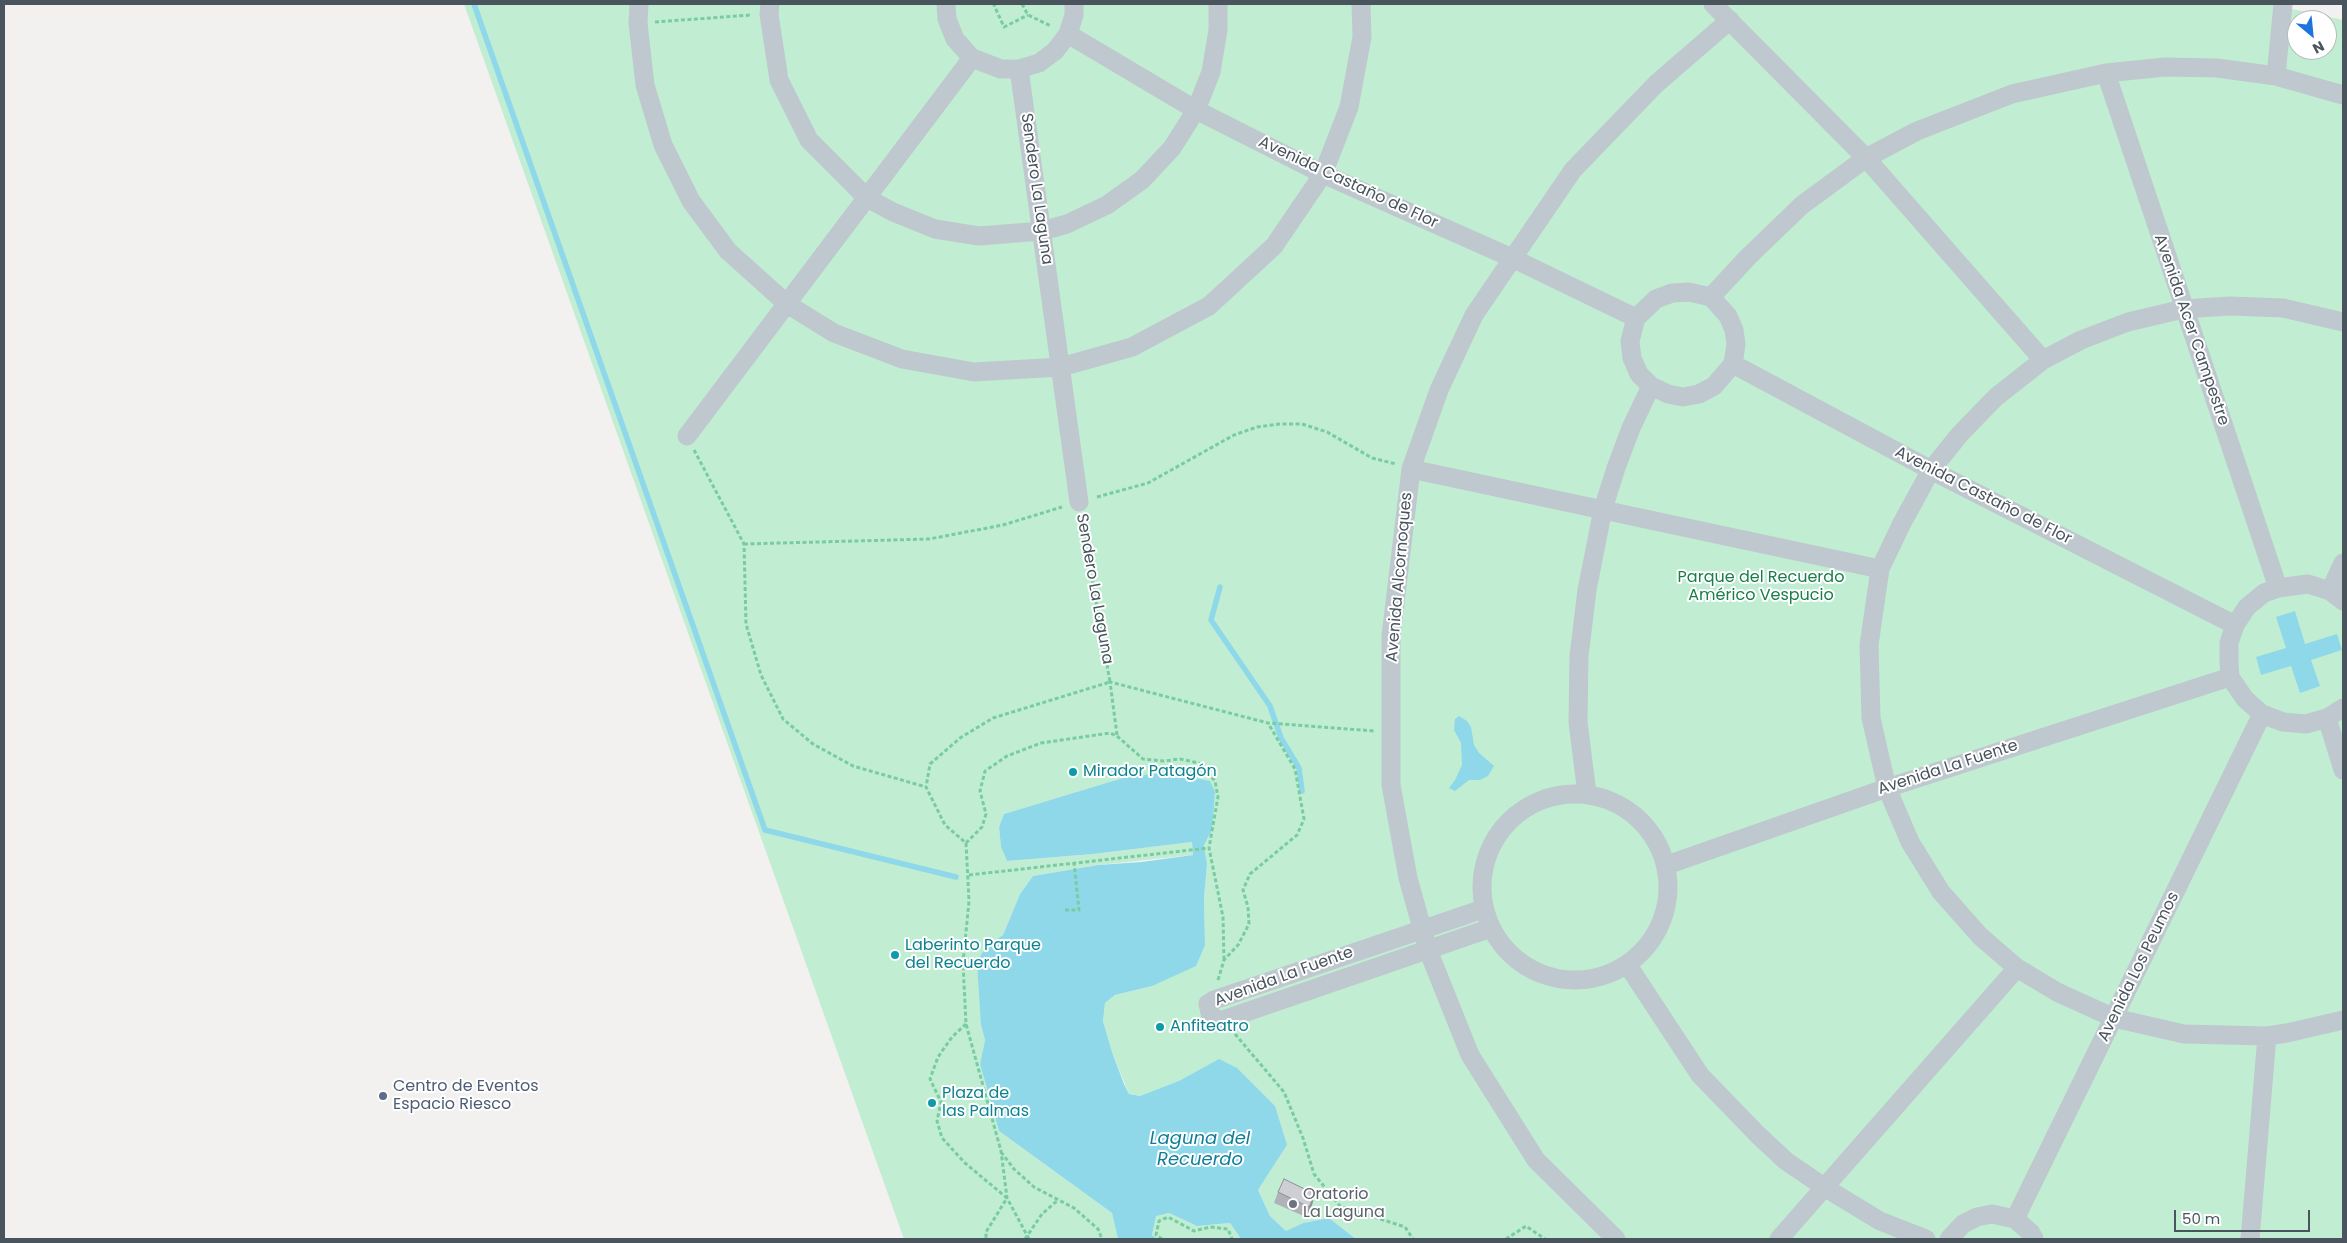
<!DOCTYPE html>
<meta charset="utf-8">
<style>
body{margin:0}
#map{position:relative;width:2347px;height:1243px;overflow:hidden;background:#f3f0f0;font-family:Poppins,sans-serif}
canvas{display:block}
.frame{position:absolute;inset:0;border:5px solid #49545d;pointer-events:none}
.north{position:absolute;left:2287px;top:10px;width:50px;height:50px;box-sizing:border-box;background:#fff;border:1px solid #b6bbbe;border-radius:50%;rotate:152deg;font-size:14px;font-weight:700;line-height:20px;text-align:center;color:#49545d}
.north::after{content:'';display:block;margin:auto;width:18px;height:22px;background:#1e74de;clip-path:polygon(50% 0,100% 100%,50% 72%,0 100%)}
.scale{position:absolute;left:2174px;top:1210px;width:136px;height:22px;box-sizing:border-box;border:2px solid #49545d;border-top:0;padding-left:6px;font-size:15px;line-height:18px;white-space:nowrap;color:#49545d;-webkit-text-stroke:4px #fff;paint-order:stroke}
</style>
<div id="map">
<canvas width="2347" height="1243"></canvas>
<div class="frame"></div>
<div class="north">N</div>
<div class="scale">50 m</div>
</div>
<script>
const ctx = document.querySelector('canvas').getContext('2d');
ctx.lineJoin = 'round';
function fillPath(path, color) { ctx.fillStyle = color; ctx.fill(path, 'evenodd'); }
const shape = rows => new Path2D(rows.map(r => 'M' + r).join(''));
function trace(path, color, width, dash) { ctx.strokeStyle = color; ctx.lineWidth = width; ctx.lineCap = dash ? 'butt' : 'round'; ctx.setLineDash(dash || []); ctx.stroke(path); }
function drawText(font, color, halo, rows, align = 'center') {
  ctx.font = font + ' Poppins,sans-serif'; ctx.lineWidth = 4; ctx.setLineDash([]); ctx.textBaseline = 'middle'; ctx.strokeStyle = halo; ctx.fillStyle = color; for (const [text, x, y, turn = 0] of rows) {
    ctx.save(); ctx.translate(x, y); ctx.rotate((+turn || 0) * Math.PI / 180); ctx.textAlign = isNaN(turn) ? turn : align; if (halo) ctx.strokeText(text, 0, 0); ctx.fillText(text, 0, 0); ctx.restore();
  }
}
const green = shape([
 [464,4,2269,4,2343,20,2343,1239,1356,1239,1329,1218,1303,1223,1286,1231,1270,1216,1258,1190,1287,1145,1181,1080,1140,1096,1129,1094,1112,1052,1103,1021,1105,1003,1115,995,1152,986,1205,945,1204,898,1207,864,1204,845,1212,830,1209,781,1166,772,1126,777,1004,814,999,827,1001,847,1007,861,1093,854,1192,842,1193,855,1098,865,1033,876,1020,894,1003,935,985,947,981,1025,985,1040,980,1064,999,1131,1112,1213,1118,1239,904,1239],
 [2297,20,2327,20,2327,50,2297,50],
 [1169,1213,1197,1226,1230,1223,1241,1239,1157,1239,1152,1235,1156,1215]
]);
const water = shape([
 [2295,611,2305,644,2337,634,2342,650,2311,660,2320,686,2300,693,2291,666,2261,675,2256,657,2286,648,2276,617],
 [1459,716,1467,721,1471,727,1474,745,1479,753,1494,766,1488,776,1480,780,1469,780,1455,791,1449,788,1455,780,1462,765,1461,743,1454,730,1455,719],
 [1166,772,1210,781,1215,792,1212,830,1204,845,1207,864,1204,898,1205,945,1196,966,1152,986,1115,995,1105,1003,1103,1021,1112,1052,1124,1084,1129,1094,1140,1096,1181,1080,1219,1059,1237,1068,1275,1106,1287,1145,1258,1190,1270,1216,1286,1231,1303,1223,1329,1218,1356,1239,1241,1239,1230,1223,1197,1226,1169,1213,1156,1216,1152,1235,1157,1239,1118,1239,1112,1213,999,1131,980,1064,985,1040,981,1025,977,963,985,947,1003,935,1020,894,1033,876,1098,865,1142,862,1193,855,1192,842,1093,854,1007,861,1001,847,999,827,1004,814,1126,777]
]);
const stream = shape([
 [474,4,765,830,956,877],
 [1220,587,1211,620,1270,706,1281,738,1299,768,1302,791]
]);
const path = shape([
 [996,4,994,5,1004,27,1028,15],
 [1022,4,1028,15,1051,26],
 [655,22,751,15],
 [694,450,744,544,746,624,761,675,783,719,813,744,853,766,926,787],
 [1097,497,1148,483,1234,435,1257,427,1279,424,1302,424,1327,432,1372,458,1396,464],
 [744,544,929,539,1003,525,1062,507],
 [1117,735,1110,682,1268,723,1375,731],
 [966,843,982,827,986,814,980,791,985,771,1007,756,1041,743,1110,733,1117,736,1143,759,1164,761,1180,759,1199,763,1215,781,1218,797,1209,848,1223,917,1224,960],
 [969,875,1209,848],
 [1065,910,1079,910,1074,863],
 [1218,980,1224,960,1238,945,1249,924,1248,907,1243,890,1250,874,1297,835,1304,819,1295,769,1268,723],
 [966,1024,952,1037,938,1057,930,1079,941,1102,937,1121,942,1138,965,1163,1007,1198,986,1232,986,1239],
 [1235,1034,1284,1092,1303,1138,1314,1174,1340,1206,1405,1227,1413,1239],
 [1001,1152,1014,1169,1034,1187,1074,1208,1098,1229,1102,1239],
 [1025,1239,1042,1214,1058,1200],
 [1029,1239,1007,1198,1001,1151,966,1024,963,963,969,901,966,843,945,825,926,787,930,764,960,738,993,718,1110,682,1082,520],
 [1162,1239,1156,1235,1159,1221,1168,1217,1194,1231,1210,1227,1228,1229,1232,1239],
 [1506,1239,1526,1226,1545,1239]
]);
const minor = shape([
 [639,4,638,23,645,85,663,145,691,201,728,251,787,304,834,333,902,359,974,372,1061,367,1132,347,1209,306,1274,246,1323,174,1349,107,1362,37,1361,4],
 [770,4,769,14,779,80,809,140,867,198,893,212,935,229,979,236,1042,231,1067,224,1107,205,1142,180,1172,148,1196,110,1211,72,1218,30,1218,4],
 [946,4,947,19,955,39,972,58,1001,69,1019,69,1039,63,1055,51,1068,34,1074,15,1074,4],
 [1713,4,1866,158,2043,360],
 [1068,34,1196,110,1323,174,1512,258,1636,318],
 [1019,69,1079,502],
 [2106,73,2278,588],
 [2276,76,2283,4],
 [1689,292,1711,297,1728,316,1734,330,1736,344,1733,364,1714,386,1699,394,1683,397,1668,394,1651,386,1639,374,1632,358,1630,341,1636,318,1656,299,1672,293,1689,292],
 [1711,297,1748,257,1802,205,1866,158,1917,131,2012,94,2106,73,2165,67,2217,68,2276,76,2343,95],
 [2343,322,2283,308,2230,306,2183,309,2128,322,2081,340,2043,360,1996,397,1960,434,1931,470,1902,523,1880,569,1869,645,1871,718,1887,788,1910,842,1941,892,1980,936,2017,968,2057,992,2114,1018,2184,1034,2267,1036,2287,1033,2343,1020],
 [1733,364,1931,470,2235,625],
 [687,436,972,58],
 [1411,469,1880,569],
 [2330,591,2343,563],
 [2343,601,2330,591,2308,584,2278,588,2264,593,2247,607,2235,625,2229,643,2229,662,2230,677,2245,699,2262,714,2283,722,2306,724,2327,718,2343,708],
 [2327,718,2343,770],
 [1587,794,1578,722,1579,656,1587,590,1603,509,1616,468,1631,428,1651,386],
 '1482 887a93 93 0 1 1 186 0a93 93 0 1 1-186 0Z',
 [1667,865,1887,788,2230,677],
 [1483,909,1214,1000,1208,1004,1210,1013,1214,1019,1223,1020,1491,928],
 [1627,964,1700,1075,1758,1135,1786,1161,1824,1187,1880,1221,1926,1239],
 [2015,1219,2262,714],
 [1616,1239,1536,1160,1470,1055,1428,950,1408,878,1391,785,1391,636,1411,469,1439,390,1474,315,1573,170,1656,84,1730,20],
 [1779,1239,2017,968],
 [1949,1239,1963,1224,1977,1217,1992,1214,2015,1219,2031,1233,2034,1239],
 [2250,1239,2267,1036]
]);
const wall = shape([
 [1278,1192,1315,1194,1312,1205,1306,1217,1274,1203]
]);
const shadedWall = shape([
 [1315,1194,1312,1205,1306,1217,1309,1207]
]);
const building = shape([
 [1284,1179,1315,1194,1309,1207,1278,1192,1284,1179]
]);
const markers = [
 [1073,772,5,"#0f9aa8"],
 [895,955,5,"#0f9aa8"],
 [1160,1027,5,"#0f9aa8"],
 [383,1096,5,"#5c6f8a"],
 [932,1103,5,"#0f9aa8"],
 [1293,1204,5,"#6b7280"]
];
const streetNames = [
 ["Avenida Castaño de Flor",1348,183,25],
 ["Sendero La Laguna",1036,189,82],
 ["Avenida Acer Campestre",2191,330,71],
 ["Avenida Castaño de Flor",1983,496,27],
 ["Avenida Alcornoques",1400,577,-85],
 ["Sendero La Laguna",1094,589,80],
 ["Avenida La Fuente",1948,768,-18],
 ["Avenida Los Peumos",2139,967,-64],
 ["Avenida La Fuente",1284,977,-20]
];
const parkNames = [
 ["Parque del Recuerdo",1761,578],
 ["Américo Vespucio",1761,596]
];
const cultureNames = [
 ["Mirador Patagón",1083,772],
 ["Laberinto Parque",905,946],
 ["del Recuerdo",905,964],
 ["Anfiteatro",1170,1027],
 ["Plaza de",942,1094],
 ["las Palmas",942,1112]
];
const serviceNames = [
 ["Centro de Eventos",393,1087],
 ["Espacio Riesco",393,1105]
];
const worshipNames = [
 ["Oratorio",1303,1195],
 ["La Laguna",1303,1213]
];
const waterNames = [
 ["Laguna del",1200,1139],
 ["Recuerdo",1200,1160]
];
fillPath(green, '#c1eed2');
fillPath(water, '#8fd8ea');
trace(stream, '#8fd8ea', 5.5);
trace(path, '#79cca2', 3, [4, 2.5]);
trace(minor, '#bfc8ce', 19);
fillPath(wall, '#b0b2b7');
fillPath(shadedWall, '#909195');
fillPath(building, '#cdcfd5');
trace(building, '#909195', 1);
for (const [x, y, r, color] of markers) { const dot = new Path2D(); dot.arc(x, y, r, 0, 2 * Math.PI); ctx.fillStyle = color; ctx.fill(dot); trace(dot, '#fff', 2); }
drawText('16px', '#49545d', '#fff', streetNames);
drawText('16px', '#1a7e4b', '#fff', parkNames);
drawText('16px', '#0d838f', '#fff', cultureNames, 'left');
drawText('16px', '#4e5e75', '#fff', serviceNames, 'left');
drawText('16px', '#5b616d', '#fff', worshipNames, 'left');
drawText('italic 18px', '#117e99', '#fff', waterNames);
</script>
